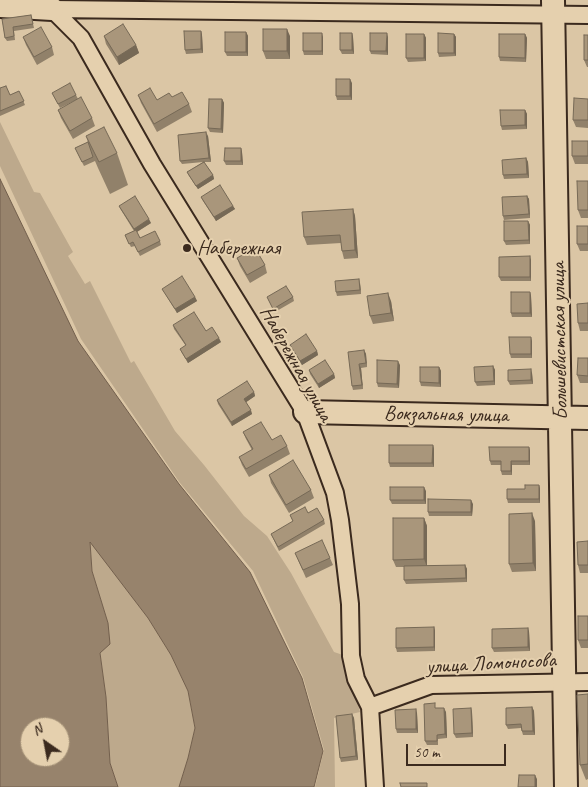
<!DOCTYPE html>
<meta charset="utf-8">
<style>
body{margin:0}
#map{position:relative;width:588px;height:787px;overflow:hidden;background:#dbc6a5;font-family:Caveat,sans-serif}
canvas{display:block}
.north{position:absolute;left:20px;top:717px;width:50px;height:50px;box-sizing:border-box;background:#e5d0ae;border:1px solid #a18e74;border-radius:50%;rotate:327deg;font-size:14px;font-weight:700;line-height:20px;text-align:center;color:#3b2a1e}
.north::after{content:'';display:block;margin:auto;width:18px;height:22px;background:#3b2a1e;clip-path:polygon(50% 0,100% 100%,50% 72%,0 100%)}
.scale{position:absolute;left:406px;top:744px;width:100px;height:22px;box-sizing:border-box;border:2px solid #3b2a1e;border-top:0;padding-left:6px;font-size:15px;line-height:18px;white-space:nowrap;color:#3b2a1e;-webkit-text-stroke:4px #e5d0ae;paint-order:stroke}
</style>
<div id="map">
<canvas width="588" height="787"></canvas>
<div class="north">N</div>
<div class="scale">50 m</div>
</div>
<script>
const ctx = document.querySelector('canvas').getContext('2d');
ctx.lineJoin = 'round';
function fillPath(path, color) { ctx.fillStyle = color; ctx.fill(path, 'evenodd'); }
const shape = rows => new Path2D(rows.map(r => 'M' + r).join(''));
function trace(path, color, width, dash) { ctx.strokeStyle = color; ctx.lineWidth = width; ctx.lineCap = dash ? 'butt' : 'round'; ctx.setLineDash(dash || []); ctx.stroke(path); }
function drawText(font, color, halo, rows, align = 'center') {
  ctx.font = font + ' Caveat,sans-serif'; ctx.lineWidth = 4; ctx.setLineDash([]); ctx.textBaseline = 'middle'; ctx.strokeStyle = halo; ctx.fillStyle = color; for (const [text, x, y, turn = 0] of rows) {
    ctx.save(); ctx.translate(x, y); ctx.rotate((+turn || 0) * Math.PI / 180); ctx.textAlign = isNaN(turn) ? turn : align; if (halo) ctx.strokeText(text, 0, 0); ctx.fillText(text, 0, 0); ctx.restore();
  }
}
const green = shape([
 [0,122,34,192,40,193,73,252,68,256,85,284,90,281,131,363,134,361,175,431,204,465,244,516,267,536,291,573,334,652,346,656,360,712,334,718,335,787,315,787,324,750,303,677,253,571,180,483,81,339,0,166],
 [90,541,148,618,171,655,188,691,195,728,188,758,179,787,118,787,110,763,106,697,100,652,108,623,92,571]
]);
const water = shape([
 [0,179,78,341,179,484,250,572,302,678,323,751,314,787,179,787,188,758,195,728,188,691,171,655,148,618,90,542,92,571,108,623,110,644,100,653,106,697,110,763,118,787,0,787,0,179],
 [30,727,60,727,60,757,30,757,30,727]
]);
const street = shape([
 [52,9,81,38,152,164,305,412,335,493,340,520,350,604,351,656,356,679,370,707,375,787],
 [52,9,588,15],
 [370,707,431,685,588,682]
]);
const secondary = shape([
 [553,0,566,787],
 [0,6,52,9],
 [305,412,588,418]
]);
const wall = shape([
 [31,15,34,28,14,31,15,40,7,41,5,38,2,19],
 [201,31,202,35,203,53,186,54,185,50],
 [246,32,248,36,248,56,227,56,225,52],
 [352,33,353,37,354,54,342,54,340,50],
 [424,34,426,38,426,61,408,62,406,58],
 [454,34,456,37,456,56,439,57,438,53],
 [525,34,527,38,526,62,500,61,499,57],
 [588,35,588,67,587,67,584,60],
 [104,36,136,45,139,53,119,65,106,44],
 [290,36,290,59,266,59,263,51],
 [23,37,52,47,54,55,37,65,26,45],
 [323,37,323,55,304,55,303,51],
 [388,37,388,55,371,54,370,51],
 [352,83,352,100,337,100,336,96],
 [0,88,10,95,19,91,25,105,0,116],
 [52,93,76,95,78,99,60,108],
 [138,95,157,100,172,97,189,104,192,112,157,132,141,103],
 [222,99,224,103,223,133,210,132,208,128],
 [588,99,588,128,576,127,573,120],
 [58,110,92,118,95,126,73,139,61,118],
 [525,110,527,114,527,129,502,130,501,126],
 [86,136,117,153,128,185,110,194,98,168,95,161,84,166,75,148,88,142],
 [208,136,211,162,204,162,213,175,214,179,198,189,189,176,187,172,203,162,182,164,180,161],
 [588,141,588,164,575,164,572,156],
 [241,148,242,152,243,165,226,165,224,161],
 [526,158,528,162,529,178,504,179,503,175],
 [588,181,588,218,581,218,578,210],
 [527,196,529,199,530,218,504,220,503,216],
 [201,197,233,206,235,209,216,221,203,201],
 [119,206,151,223,137,232,140,238,160,241,161,245,140,256,135,246,131,247,125,235,134,231,121,210],
 [353,209,355,216,358,258,344,259,342,251,341,243,307,245,304,237],
 [528,221,530,225,530,244,506,245,504,241],
 [588,226,588,251,580,251,577,244],
 [237,258,265,265,267,273,250,283,240,266],
 [531,260,531,281,501,281,499,277],
 [360,283,361,294,337,296,336,292],
 [162,289,195,297,197,301,177,313,164,292],
 [530,292,531,296,532,317,512,317,511,313],
 [267,297,293,297,294,301,275,312],
 [391,301,394,321,373,324,370,316],
 [588,303,588,331,580,331,578,323],
 [173,325,206,331,221,342,188,363,182,353,180,349,186,346,174,329],
 [532,341,532,358,511,358,510,354],
 [290,345,317,351,318,355,302,365,292,349],
 [364,350,366,354,367,367,361,368,363,389,353,390,352,386],
 [588,358,588,383,580,383,577,375],
 [400,365,399,388,378,387,377,383],
 [493,366,495,370,495,385,477,386,475,382],
 [439,367,441,371,441,387,421,386,420,382],
 [309,370,334,374,335,378,319,388,310,374],
 [532,373,533,384,510,385,508,381],
 [254,392,255,396,246,402,252,414,232,426,218,404,217,400],
 [243,432,272,440,287,446,290,454,249,477,242,465,239,457,252,450,246,439],
 [433,445,434,449,434,467,390,467,389,463],
 [529,447,530,451,530,465,512,465,512,475,502,475,501,471,501,465,491,465,490,461],
 [269,475,311,490,314,498,289,513,271,483],
 [539,485,540,489,540,503,508,503,507,499,525,489],
 [426,491,426,504,392,504,390,500],
 [473,504,472,516,429,516,428,512],
 [308,513,324,520,325,524,279,551,271,534,293,522,290,515],
 [424,518,427,526,427,566,465,565,467,569,467,582,406,584,404,580,404,567,396,567,393,560],
 [535,521,536,571,512,572,509,564],
 [588,541,588,573,580,573,578,565],
 [295,553,330,558,333,565,306,578],
 [588,616,588,648,581,648,578,640],
 [434,627,435,631,435,651,397,652,396,648],
 [529,631,530,651,494,652,492,648],
 [588,694,588,779,586,780,580,765],
 [532,707,534,711,535,735,523,735,521,728,508,729,506,725],
 [436,708,446,712,447,738,438,739,438,745,427,745,425,741],
 [471,708,472,712,473,737,456,738,454,734],
 [417,713,418,733,397,733,396,729],
 [352,714,354,718,358,760,341,762,340,758]
]);
const shadedWall = shape([
 [287,29,290,36,290,59,287,51],
 [201,31,202,35,203,53,201,49],
 [246,32,248,36,248,56,246,52],
 [322,33,323,37,323,55,322,51],
 [352,33,353,37,354,54,352,50],
 [387,33,388,37,388,55,386,51],
 [424,34,426,38,426,61,424,58],
 [454,34,456,37,456,56,454,53],
 [525,34,527,38,526,62,525,58],
 [136,45,139,53,119,65,117,57],
 [350,79,352,83,352,100,350,96],
 [222,99,224,103,223,133,221,129],
 [525,110,527,114,527,129,525,125],
 [206,132,208,136,211,162,209,158],
 [241,148,242,152,243,165,241,161],
 [526,158,528,162,529,178,527,174],
 [213,175,214,179,198,189,196,186],
 [527,196,529,199,530,218,529,214],
 [233,206,235,209,216,221,214,217],
 [353,209,355,216,358,258,355,250],
 [149,219,151,223,135,233,134,229],
 [528,221,530,225,530,244,529,240],
 [530,256,531,260,531,281,530,277],
 [359,279,360,283,361,294,360,290],
 [530,292,531,296,532,317,530,313],
 [388,293,391,301,394,321,391,313],
 [195,297,197,301,177,313,175,309],
 [531,337,532,341,532,358,531,354],
 [219,338,221,342,188,363,186,359],
 [364,350,366,354,367,367,366,363],
 [317,351,318,355,302,365,300,361],
 [398,361,400,365,399,388,397,384],
 [359,364,361,368,363,389,362,385],
 [493,366,495,370,495,385,494,381],
 [439,367,441,371,441,387,439,383],
 [531,369,532,373,533,384,531,380],
 [334,374,335,378,319,388,318,384],
 [254,392,255,396,245,403,244,399],
 [251,410,252,414,232,426,231,422],
 [433,445,434,449,434,467,432,463],
 [529,447,530,451,530,465,529,461],
 [511,461,512,465,512,475,511,471],
 [539,485,540,489,540,503,539,499],
 [424,487,426,491,426,504,424,500],
 [471,500,473,504,472,516,471,512],
 [532,513,535,521,536,571,533,563],
 [424,518,427,526,427,567,424,559],
 [465,565,467,569,467,582,466,578],
 [434,627,435,631,435,651,434,647],
 [528,628,529,631,530,651,528,647],
 [532,707,534,711,535,735,533,731],
 [444,708,446,712,447,738,445,734],
 [471,708,472,712,473,737,472,733],
 [416,709,417,713,418,733,416,729],
 [352,714,354,718,358,760,356,756],
 [535,775,537,779,537,787,535,787]
]);
const building = shape([
 [31,15,33,24,13,27,14,36,5,38,2,19,31,15],
 [123,24,136,45,117,57,104,36,123,24],
 [41,27,52,47,34,57,23,37,41,27],
 [263,29,287,29,287,51,263,51,263,29],
 [184,31,201,31,201,49,185,50,184,31],
 [225,32,246,32,246,52,225,52,225,32],
 [303,33,322,33,322,51,303,51,303,33],
 [340,33,352,33,352,50,340,50,340,33],
 [370,33,387,33,386,51,370,51,370,33],
 [438,33,454,34,454,53,438,53,438,33],
 [406,34,424,34,424,58,406,58,406,34],
 [499,34,525,34,525,58,499,57,499,34],
 [584,35,588,35,588,60,584,60,584,35],
 [336,79,350,79,350,96,336,96,336,79],
 [70,83,76,95,58,104,52,93,70,83],
 [6,86,10,95,19,91,24,101,0,111,0,88,6,86],
 [150,88,157,100,169,93,172,97,182,92,189,104,154,124,138,95,150,88],
 [81,97,92,118,70,131,58,110,81,97],
 [574,98,588,99,588,120,573,120,574,98],
 [209,99,222,99,221,129,208,128,209,99],
 [500,110,525,110,525,125,501,126,500,110],
 [104,127,117,153,99,162,86,136,104,127],
 [206,132,209,158,180,161,178,135,206,132],
 [572,141,588,141,588,156,572,156,572,141],
 [88,142,93,157,82,162,75,148,88,142],
 [225,148,241,148,241,161,224,161,225,148],
 [526,158,527,174,503,175,502,160,526,158],
 [204,162,213,175,196,186,187,172,204,162],
 [577,181,588,181,588,210,578,210,577,181],
 [220,185,233,206,214,217,201,197,220,185],
 [135,196,149,219,134,229,119,206,135,196],
 [527,196,529,214,503,216,502,197,527,196],
 [353,209,355,250,342,251,340,235,304,237,302,212,353,209],
 [504,221,528,221,529,240,504,241,504,221],
 [577,226,588,226,588,244,577,244,577,226],
 [136,230,140,238,155,231,160,241,138,252,133,242,129,244,125,235,136,230],
 [255,248,265,265,247,275,237,258,255,248],
 [530,256,530,277,499,277,499,257,530,256],
 [182,276,195,297,175,309,162,289,182,276],
 [359,279,360,290,336,292,335,281,359,279],
 [286,286,293,297,273,309,267,297,286,286],
 [511,292,530,292,530,313,511,313,511,292],
 [388,293,391,313,370,316,367,296,388,293],
 [588,303,588,323,578,323,577,304,588,303],
 [194,312,206,331,212,327,219,338,186,359,180,349,186,345,173,325,194,312],
 [306,334,317,351,300,361,290,345,306,334],
 [509,337,531,337,531,354,510,354,509,337],
 [364,350,366,363,359,364,362,385,352,386,348,352,364,350],
 [578,358,588,358,588,376,577,375,578,358],
 [325,360,334,374,318,384,309,370,325,360],
 [377,360,398,361,397,384,377,383,377,360],
 [493,366,494,381,475,382,474,367,493,366],
 [420,367,439,367,439,383,420,382,420,367],
 [531,369,531,380,508,381,508,370,531,369],
 [247,381,254,392,244,399,251,410,231,422,217,400,247,381],
 [261,422,272,440,281,435,287,446,246,469,239,457,253,449,243,432,261,422],
 [389,445,433,445,432,463,389,463,389,445],
 [489,447,529,447,529,461,511,461,511,471,501,471,501,461,490,461,489,447],
 [293,460,311,490,286,505,269,475,293,460],
 [525,485,539,485,539,499,507,499,507,489,525,489,525,485],
 [390,487,424,487,424,500,390,500,390,487],
 [428,499,471,500,471,512,428,512,428,499],
 [305,507,308,513,317,508,324,520,278,547,271,534,293,521,290,515,305,507],
 [532,513,533,563,509,564,509,514,532,513],
 [393,518,424,518,424,559,393,560,393,518],
 [322,540,330,558,303,570,295,553,322,540],
 [588,541,588,565,578,565,577,542,588,541],
 [465,565,466,578,404,580,404,566,465,565],
 [578,616,588,616,588,640,578,640,578,616],
 [434,627,434,647,396,648,396,628,434,627],
 [528,628,528,647,492,648,492,629,528,628],
 [588,694,588,764,580,765,577,695,588,694],
 [435,703,435,708,444,708,445,734,437,735,437,741,425,741,424,704,435,703],
 [532,707,533,731,522,731,521,724,506,725,506,708,532,707],
 [471,708,472,733,454,734,453,709,471,708],
 [416,709,416,729,396,729,395,710,416,709],
 [352,714,356,756,340,758,336,716,352,714],
 [519,775,535,775,535,787,518,787,519,775],
 [400,783,427,783,427,787,401,787,400,783]
]);
const markers = [
 [187,248,5,"#3b2a1e"]
];
const poiNames = [
 ["Набережная",197,248]
];
const streetNames = [
 ["Большевистская улица",560,341,-91],
 ["Набережная улица",296,364,61],
 ["Вокзальная улица",446,415,1],
 ["улица Ломоносова",491,664,-3]
];
fillPath(green, '#bda98c');
fillPath(water, '#97836c');
trace(water, '#725f4d', 1);
trace(street, '#3b2a1e', 20);
trace(secondary, '#3b2a1e', 26);
trace(street, '#e5d0ae', 16);
trace(secondary, '#e5d0ae', 22);
fillPath(wall, '#91816a');
fillPath(shadedWall, '#766956');
fillPath(building, '#a9967b');
trace(building, '#766956', 1);
for (const [x, y, r, color] of markers) { const dot = new Path2D(); dot.arc(x, y, r, 0, 2 * Math.PI); ctx.fillStyle = color; ctx.fill(dot); trace(dot, '#e5d0ae', 2); }
drawText('21px', '#3b2a1e', '#e5d0ae', poiNames, 'left');
drawText('21px', '#3b2a1e', '#e5d0ae', streetNames);
</script>
